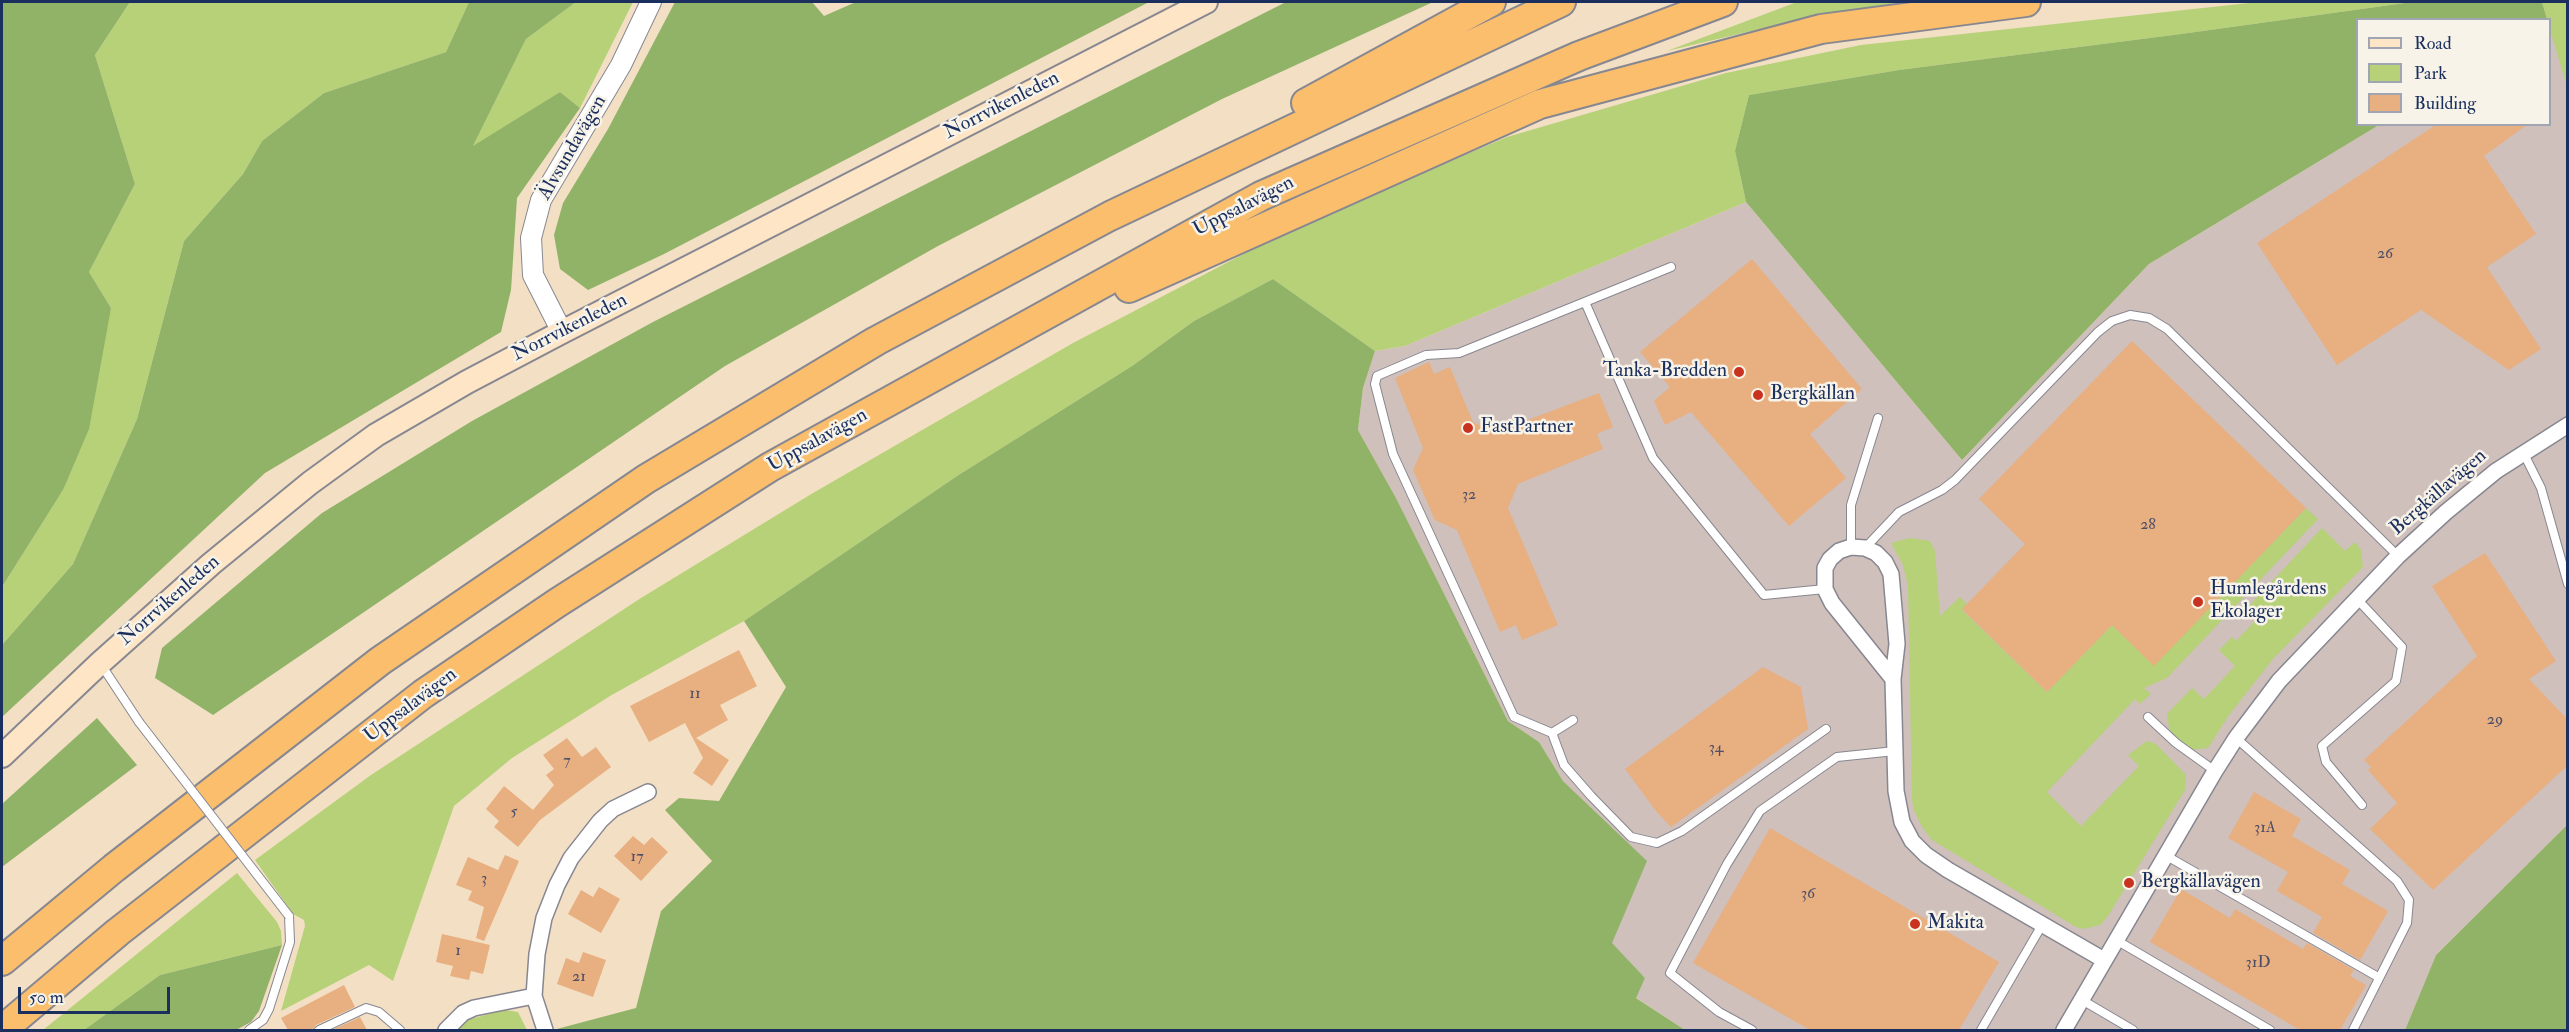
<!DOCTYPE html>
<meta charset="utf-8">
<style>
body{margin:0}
#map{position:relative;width:2569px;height:1032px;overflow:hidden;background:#f3dfc4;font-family:"IM FELL Double Pica",serif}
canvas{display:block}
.frame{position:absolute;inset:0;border:3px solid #1b2f5e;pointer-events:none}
.legend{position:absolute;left:2356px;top:18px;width:195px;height:108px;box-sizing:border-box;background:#f7f3e8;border:2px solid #9fa5b1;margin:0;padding:8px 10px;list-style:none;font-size:18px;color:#1b2f5e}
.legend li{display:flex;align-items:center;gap:12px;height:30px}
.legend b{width:30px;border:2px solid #9fa5b1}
.scale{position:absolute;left:18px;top:987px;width:152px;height:27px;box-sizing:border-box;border:3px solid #1b2f5e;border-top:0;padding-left:8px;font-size:18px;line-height:21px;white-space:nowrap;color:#1b2f5e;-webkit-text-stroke:4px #f7f3e8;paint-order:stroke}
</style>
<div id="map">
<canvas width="2569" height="1032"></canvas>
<div class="frame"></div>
<ul class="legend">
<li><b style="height:8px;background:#fde5c5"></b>Road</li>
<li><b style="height:16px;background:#b6d178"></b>Park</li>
<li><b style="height:16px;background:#e8af81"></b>Building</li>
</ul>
<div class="scale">50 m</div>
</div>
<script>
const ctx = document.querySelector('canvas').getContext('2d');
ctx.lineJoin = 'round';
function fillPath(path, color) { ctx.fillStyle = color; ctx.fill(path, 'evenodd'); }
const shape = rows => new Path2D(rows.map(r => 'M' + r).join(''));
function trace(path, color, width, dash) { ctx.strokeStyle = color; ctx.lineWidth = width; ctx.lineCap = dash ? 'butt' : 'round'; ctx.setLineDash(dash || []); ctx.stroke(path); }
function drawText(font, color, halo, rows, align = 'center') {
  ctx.font = font + ' "IM FELL Double Pica",serif'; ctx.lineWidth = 5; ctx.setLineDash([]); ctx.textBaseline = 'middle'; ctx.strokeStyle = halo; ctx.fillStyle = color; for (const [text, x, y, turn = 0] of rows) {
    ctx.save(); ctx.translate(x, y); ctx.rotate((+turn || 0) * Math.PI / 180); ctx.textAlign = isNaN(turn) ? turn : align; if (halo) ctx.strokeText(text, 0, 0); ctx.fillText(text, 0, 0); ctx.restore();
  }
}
const industrial = shape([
 [2567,2,2567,825,2436,955,2405,1030,1685,1030,1635,997,1645,978,1611,943,1646,861,1563,781,1539,742,1508,721,1396,498,1358,430,1363,388,1375,351,1405,346,1746,202,1962,460,2149,264,2379,125,2550,124,2550,20]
]);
const green = shape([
 [130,2,469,2,446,52,324,93,262,141,243,174,184,241,137,419,73,564,2,645,2,587,63,490,111,308,89,272,135,184,95,55],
 [576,2,633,2,580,108,560,92,472,148,526,39],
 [1797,2,1905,2,1815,16,1667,51],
 [2258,2,2412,2,2181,34,1899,70,1749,95,1735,151,1746,202,1405,346,1375,351,1273,279,1194,321,1132,366,957,476,744,621,610,696,512,758,454,806,393,981,369,965,281,1011,305,926,304,920,293,914,255,860,371,775,641,598,813,493,1073,343,1257,247,1310,221,1507,137,1726,73,1861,45],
 [2542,2,2567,2,2567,87,2550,29,2550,20,2547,19],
 [2306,508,2318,519,2167,678,2144,688,2151,694,2140,704,2135,699,2047,792,2081,826,2139,766,2128,755,2147,741,2156,744,2186,775,2185,790,2108,916,2100,925,2084,929,2076,927,1932,840,1922,827,1914,810,1912,800,1908,586,1903,565,1891,543,1910,538,1930,541,1935,551,1940,616,1960,597,1967,604,1962,610,2047,692,2112,625,2154,665],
 [2322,528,2345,551,2355,542,2361,550,2363,567,2273,659,2229,715,2208,748,2190,750,2175,738,2169,728,2167,714,2192,688,2204,699,2235,666,2219,650,2232,637,2236,641,2256,620,2247,608],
 [237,873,277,922,281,931,282,945,160,975,84,1030,43,1030],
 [505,1010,518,1012,527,1030,457,1030,466,1020]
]);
const forest = shape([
 [2,2,130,2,95,55,135,184,89,272,111,308,89,429,63,490,2,587],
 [469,2,576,2,526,39,473,146,560,92,580,108,517,198,511,290,501,332,265,473,2,717,2,645,73,564,137,419,184,241,243,174,262,141,324,93,446,52],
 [675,2,812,2,824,16,856,2,1149,2,664,254,588,290,560,269,554,235,563,203,608,129],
 [1286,2,1433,2,1222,99,938,246,725,366,213,715,155,678,162,648,322,513,472,421,653,322],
 [2412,2,2542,2,2547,19,2358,20,2358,124,2379,125,2149,264,1962,460,1746,202,1735,151,1749,95,1899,70,2181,34],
 [1273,279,1375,351,1363,388,1358,430,1396,498,1508,721,1539,742,1563,781,1647,861,1612,943,1645,978,1636,998,1685,1030,553,1030,636,1008,661,911,712,861,665,810,679,798,719,801,786,687,744,621,957,476,1132,366,1194,321],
 [97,718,137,765,2,867,2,804],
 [2567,825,2567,1030,2405,1030,2436,955],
 [282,945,259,1011,251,1022,236,1030,84,1030,160,975]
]);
const building = shape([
 [2437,124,2528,124,2484,156,2536,234,2487,267,2541,349,2509,370,2421,310,2337,365,2257,243],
 [1752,259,1862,389,1810,434,1846,478,1789,526,1691,412,1665,425,1654,401,1670,387,1640,352],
 [2132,341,2306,508,2154,666,2112,625,2047,692,1962,609,2025,544,1979,499],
 [1429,362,1434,374,1450,367,1473,422,1496,432,1599,393,1613,427,1597,434,1603,449,1518,484,1508,508,1558,625,1522,640,1516,625,1500,632,1457,530,1435,520,1413,470,1423,448,1395,378],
 [2485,553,2556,661,2529,679,2568,720,2568,765,2433,890,2370,829,2397,803,2368,770,2371,767,2364,760,2477,656,2432,586],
 [739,650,757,686,720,705,728,720,696,738,729,760,712,786,693,773,703,758,685,723,649,742,630,706],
 [1763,667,1801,687,1808,729,1671,827,1656,811,1625,769],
 [567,738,582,757,596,747,611,767,540,820,518,847,494,827,499,821,486,809,504,786,533,810,554,785,546,775,554,769,543,755],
 [2254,792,2301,819,2292,836,2350,870,2342,884,2388,911,2360,960,2313,933,2322,917,2277,891,2288,872,2228,838],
 [1770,828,1999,962,1959,1030,1810,1030,1693,963],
 [633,836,644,845,652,837,668,852,641,881,614,856],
 [505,855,519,861,484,941,476,938,484,907,468,900,472,891,456,885,468,857,498,870],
 [599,887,620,899,601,933,568,914,581,890,593,897],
 [2181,889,2230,918,2235,909,2303,949,2307,943,2354,970,2350,976,2366,985,2340,1030,2300,1030,2150,942],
 [442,934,490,945,483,974,471,971,469,980,450,976,453,966,436,962],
 [583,952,606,960,593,997,557,984,566,958,579,963],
 [344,985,355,1007,316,1025,313,1030,288,1030,281,1018],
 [360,1017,367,1030,332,1030]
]);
const service = shape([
 [1585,302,1653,458,1764,595,1825,589],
 [2523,452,2541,488,2568,584],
 [1851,547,1851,505,1878,418],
 [1865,548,1899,512,1942,490,1955,480,2098,332,2112,321,2130,315,2149,318,2167,329,2398,556],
 [2357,599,2402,647,2396,681,2322,746,2326,762,2362,805],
 [102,666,139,722],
 [2148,717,2176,743,2215,771],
 [1573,720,1552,733,1564,765,1591,796,1631,837,1657,843,1682,831,1826,729],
 [1552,733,1514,717,1393,454,1375,384,1377,376,1426,355,1459,353,1671,267],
 [2236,738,2397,881,2409,900,2407,923,2353,1030],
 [2165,855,2378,977],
 [2116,940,2270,1030],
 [2082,1000,2133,1030],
 [249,1030,263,1020,269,1009,290,942,289,916],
 [319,1030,366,1008,379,1012,400,1030],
 [1752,1030,1719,1012,1670,973,1727,864,1760,811,1837,757,1895,751],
 [1981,1030,2042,925]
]);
const minor = shape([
 [1893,679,1832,603,1825,589,1825,568,1830,559,1839,551,1851,547,1865,548,1876,553,1885,562,1891,574,1897,644,1893,679,1896,791,1902,822,1912,841,1926,855,1948,870,2104,960],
 [446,1030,463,1013,474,1008,534,996],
 [545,1030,534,996,537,954,544,918,557,885,571,858,600,821,613,809,648,792],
 [2064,1030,2215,771,2236,738,2279,681,2398,556,2446,512,2496,471,2568,425]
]);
const tertiary = shape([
 [562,332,533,275,531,238,541,200,621,65,651,2]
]);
const secondary = shape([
 [2,756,100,663,211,564,310,483,376,435,467,382,562,332,1206,2]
]);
const motorway = shape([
 [1306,103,1491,2],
 [1129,288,1540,104,1821,29,2026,2],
 [2,961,114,868,380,661,646,479,876,341,1110,216,1561,2],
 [2,1030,118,932,423,694,557,603,770,467,1261,196,1579,56,1723,2]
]);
const serviceBridge = shape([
 [139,722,289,916]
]);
const markers = [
 [1739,372,6,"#c8321e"],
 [1758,395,6,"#c8321e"],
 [1468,428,6,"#c8321e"],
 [2198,602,6,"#c8321e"],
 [2129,883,6,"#c8321e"],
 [1915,924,6,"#c8321e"]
];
const numberNames = [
 ["26",2385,255],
 ["32",1469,496],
 ["28",2148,526],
 ["11",695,695],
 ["29",2495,721],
 ["34",1716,749],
 ["7",567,762],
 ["5",514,813],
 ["31A",2265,829],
 ["17",637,858],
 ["3",484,880],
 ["36",1808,895],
 ["1",458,952],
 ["31D",2258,964],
 ["21",579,978]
];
const streetNames = [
 ["Norrvikenleden",1002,106,-27],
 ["Älvsundavägen",573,148,-60],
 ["Uppsalavägen",1244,207,-27],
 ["Norrvikenleden",570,328,-27],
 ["Uppsalavägen",818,441,-29],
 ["Bergkällavägen",2439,493,-41],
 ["Norrvikenleden",170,601,-41],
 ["Uppsalavägen",411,706,-37]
];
const poiNames = [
 ["Tanka-Bredden",1727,372,"right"],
 ["Bergkällan",1770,395],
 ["FastPartner",1480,428],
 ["Humlegårdens",2210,590],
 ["Ekolager",2210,613],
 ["Bergkällavägen",2141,883],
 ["Makita",1927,924]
];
fillPath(industrial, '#cfc0bb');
fillPath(green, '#b6d178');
fillPath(forest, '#90b368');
fillPath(building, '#e8af81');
trace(service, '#878791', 10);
trace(minor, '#878791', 18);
trace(tertiary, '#878791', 22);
trace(secondary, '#878791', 26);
trace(motorway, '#878791', 32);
trace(service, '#fff', 8);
trace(minor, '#fff', 15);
trace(tertiary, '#fff', 20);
trace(secondary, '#fde5c5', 22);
trace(motorway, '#fabe6d', 28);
trace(serviceBridge, '#878791', 10, []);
trace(serviceBridge, '#fff', 8);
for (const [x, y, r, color] of markers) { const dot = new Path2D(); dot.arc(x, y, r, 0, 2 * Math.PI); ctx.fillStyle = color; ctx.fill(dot); trace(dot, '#f7f3e8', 2); }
drawText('16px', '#4e4f67', null, numberNames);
drawText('20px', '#1b2f5e', '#f7f3e8', streetNames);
drawText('20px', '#1b2f5e', '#f7f3e8', poiNames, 'left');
</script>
